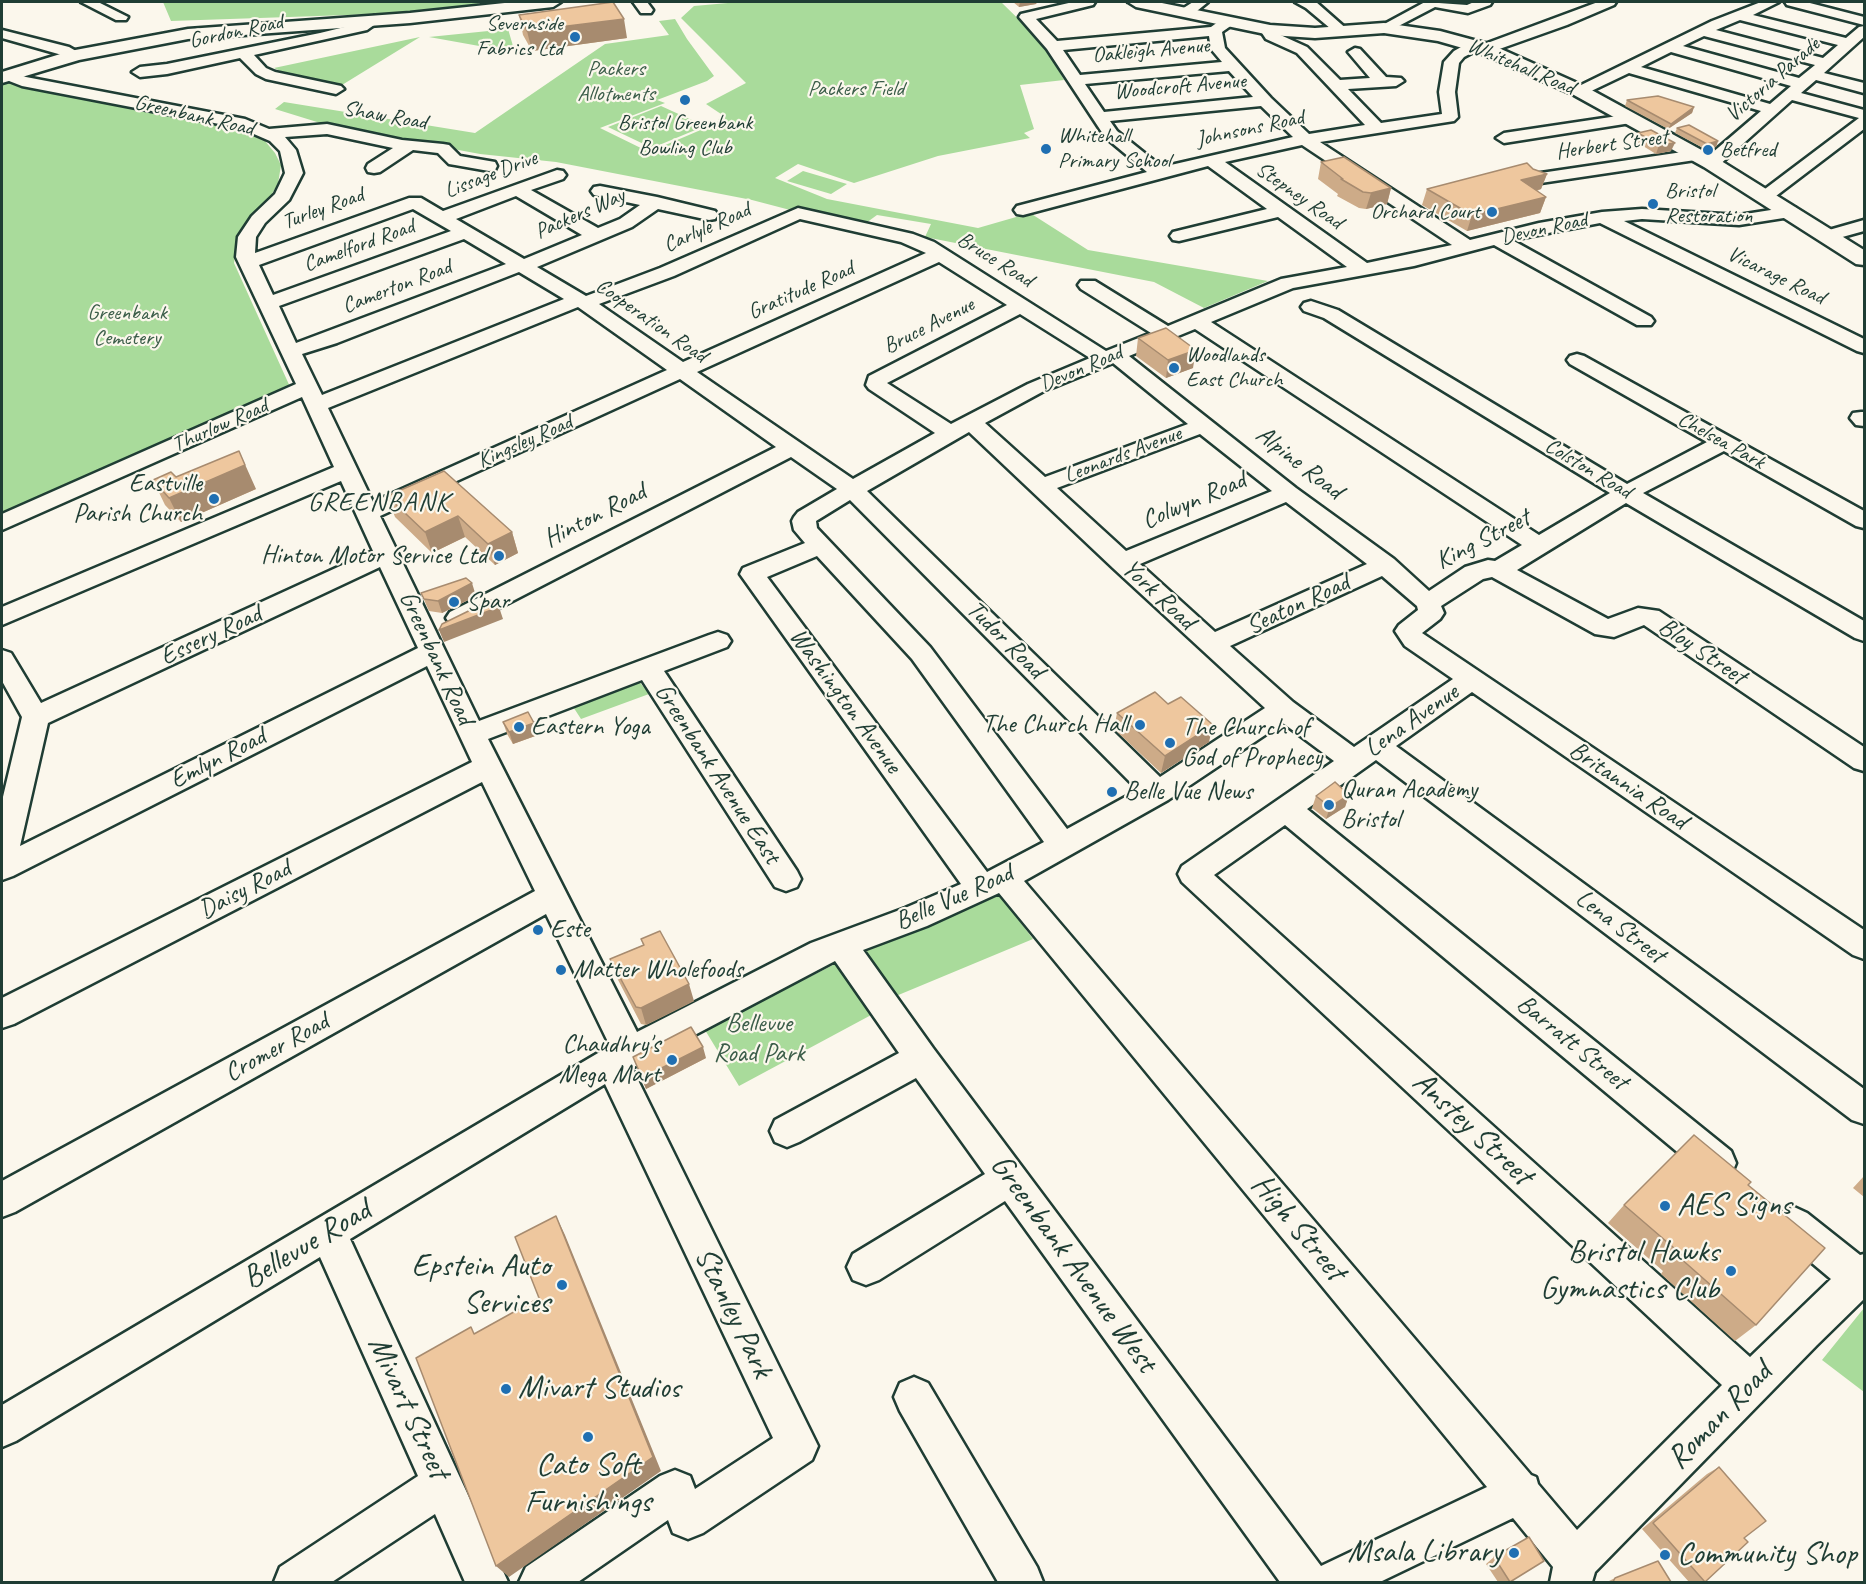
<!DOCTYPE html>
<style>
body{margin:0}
#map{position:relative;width:1866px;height:1584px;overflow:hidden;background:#fbf7ec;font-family:Caveat,sans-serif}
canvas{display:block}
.frame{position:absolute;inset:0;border:3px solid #1f3d34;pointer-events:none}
</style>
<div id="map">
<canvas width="1866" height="1584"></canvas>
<div class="frame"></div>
</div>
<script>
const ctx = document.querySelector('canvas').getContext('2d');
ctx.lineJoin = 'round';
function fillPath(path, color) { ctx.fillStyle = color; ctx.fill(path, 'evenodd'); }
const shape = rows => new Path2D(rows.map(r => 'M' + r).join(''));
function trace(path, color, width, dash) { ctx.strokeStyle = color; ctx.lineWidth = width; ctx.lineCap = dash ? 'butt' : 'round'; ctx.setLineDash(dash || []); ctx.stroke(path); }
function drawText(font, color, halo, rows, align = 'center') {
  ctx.font = font + ' Caveat,sans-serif'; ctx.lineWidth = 4.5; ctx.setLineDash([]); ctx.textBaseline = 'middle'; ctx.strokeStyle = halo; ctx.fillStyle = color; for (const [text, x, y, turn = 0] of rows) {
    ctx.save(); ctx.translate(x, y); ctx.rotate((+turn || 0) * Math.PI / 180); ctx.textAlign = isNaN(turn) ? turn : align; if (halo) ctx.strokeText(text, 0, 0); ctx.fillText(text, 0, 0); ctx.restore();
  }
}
const green = shape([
 [163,2,478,2,480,7,436,12,171,21],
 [739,2,1001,2,1043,43,1064,80,1020,85,1034,129,1024,133,1030,138,938,156,854,183,798,164,775,178,827,199,978,228,1030,213,1088,250,1268,281,1204,308,1154,282,925,237,931,224,877,215,866,223,794,211,752,200,556,162,480,154,330,126,275,109,284,102,475,133,605,44,669,35,659,21,675,19,687,39,714,76,707,81,657,100,665,103,600,128,649,152,717,123,721,114,706,104,746,83,681,18,694,6],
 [508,29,513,46,496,49,429,37],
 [420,37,342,85,287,74,274,68],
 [6,82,97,97,238,127,265,141,275,153,281,165,278,184,270,197,247,222,238,237,234,263,291,389,2,519,2,83],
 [661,106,705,126,652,148,608,127],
 [803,171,847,184,831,194,787,181],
 [638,680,649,694,581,719,570,702],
 [1000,895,1033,939,896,996,865,949],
 [837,963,873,1014,739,1086,705,1030],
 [1864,1308,1864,1392,1822,1360]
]);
const minor = shape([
 [81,2,98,2,128,17,126,20,116,20,81,2],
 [633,2,647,2,653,10,651,13,641,13,633,2],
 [1073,2,1095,2,1093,5,1036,19,1057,41,1211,27,1222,19,1232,19,1234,22,1232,25,1222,32,1225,48,1271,98,1309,134,1365,125,1297,53,1266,39,1262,33,1265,27,1275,27,1276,33,1307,47,1340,80,1370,78,1348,52,1355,48,1360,49,1386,77,1401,78,1404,81,1396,86,1348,89,1381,123,1442,114,1439,92,1444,62,1454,51,1470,42,1480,42,1482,45,1598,2,1616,2,1614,5,1567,25,1491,52,1486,53,1479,49,1464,57,1459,63,1455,92,1458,117,1454,121,1320,142,1470,240,1539,223,1602,212,1642,209,1739,215,1790,207,1796,208,1799,212,1796,216,1790,217,1739,225,1642,219,1624,221,1864,339,1864,353,1857,351,1600,223,1512,240,1651,317,1654,321,1651,325,1637,325,1494,245,1414,266,1293,288,1211,322,1539,535,1610,493,1324,318,1304,311,1301,307,1304,303,1311,301,1338,310,1627,484,1707,442,1570,364,1567,360,1570,356,1577,354,1584,356,1864,511,1864,528,1856,526,1724,451,1643,493,1864,621,1864,641,1855,638,1626,503,1517,570,1608,619,1638,608,1659,611,1864,747,1864,771,1854,768,1644,625,1614,637,1595,634,1492,577,1483,579,1441,606,1444,613,1440,619,1422,633,1864,930,1864,959,1853,955,1472,692,1396,746,1864,1089,1864,1124,1852,1120,1376,760,1307,809,1731,1151,1736,1163,1731,1175,1718,1180,1705,1175,1285,825,1214,875,1750,1357,1831,1279,1781,1237,1776,1225,1781,1213,1794,1207,1807,1213,1860,1255,1864,1254,1864,1299,1817,1345,1595,1572,1592,1582,1550,1582,1553,1567,1513,1518,1380,1582,1280,1582,1005,1201,879,1280,866,1285,853,1280,847,1267,853,1254,985,1174,916,1078,799,1142,787,1147,775,1142,770,1131,775,1120,899,1053,835,961,632,1068,818,1446,812,1460,703,1533,688,1539,673,1533,668,1520,578,1582,519,1582,526,1567,660,1476,675,1470,690,1476,695,1489,773,1438,605,1084,350,1239,508,1582,465,1582,435,1514,332,1582,274,1582,280,1567,418,1476,320,1257,16,1441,2,1447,2,1405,610,1046,546,914,15,1212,2,1217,2,1181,535,891,482,782,14,1024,2,1028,2,998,472,762,427,666,13,876,2,880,2,801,22,717,2,681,2,650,11,653,41,703,373,551,341,481,2,625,2,607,334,467,302,397,2,530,2,514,296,384,236,257,238,237,252,216,275,194,285,173,280,151,270,141,240,128,22,86,4,79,2,76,4,73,9,71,26,77,245,119,269,129,327,124,402,140,443,144,449,145,460,156,495,162,497,166,495,170,489,171,455,165,449,164,438,153,413,150,380,172,374,173,368,172,366,168,368,164,393,148,327,134,285,137,296,150,303,173,289,200,265,223,256,237,255,253,409,198,421,198,443,211,557,170,563,171,566,175,563,179,531,190,598,228,620,219,640,205,594,195,591,191,594,187,600,186,657,197,715,211,718,215,715,219,709,220,658,209,632,227,537,267,586,296,660,268,798,208,913,234,934,242,1106,351,1151,333,1081,289,1078,285,1081,281,1095,281,1168,326,1281,279,1347,267,1278,217,1179,241,1173,240,1170,236,1173,232,1267,209,1208,166,1023,215,1017,214,1014,210,1017,206,1147,172,1105,137,1047,49,1019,17,1021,14,1073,2],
 [1209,36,1211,49,1222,62,1080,75,1063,50,1209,36],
 [1229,71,1253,97,1104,112,1085,84,1229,71],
 [1261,106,1293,137,1162,167,1117,131,1110,121,1261,106],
 [1302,145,1452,245,1367,263,1225,162,1302,145],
 [516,196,582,235,524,259,456,219,516,196],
 [413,209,451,231,273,295,259,265,413,209],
 [800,219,901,242,926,253,683,362,599,304,674,276,800,219],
 [464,239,506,264,296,343,279,306,464,239],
 [939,262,1007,305,869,376,866,385,869,389,935,433,853,479,697,372,939,262],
 [519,272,564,299,322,395,302,354,337,343,519,272],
 [578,307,667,370,373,502,328,408,578,307],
 [1020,314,1090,358,1028,384,951,424,887,383,1020,314],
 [1195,329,1522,545,1495,561,1488,560,1465,567,1429,591,1394,559,1296,488,1129,356,1195,329],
 [1113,363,1188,424,1045,477,985,423,1042,392,1113,363],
 [680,379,776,447,450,612,446,618,450,624,459,626,468,624,791,457,837,489,798,512,794,517,792,521,794,530,805,543,743,568,740,574,961,884,905,908,811,943,637,1032,488,739,642,680,775,887,786,891,797,887,801,879,797,871,664,671,727,647,731,641,727,635,718,632,709,635,479,721,380,516,680,379],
 [969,432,1113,568,1265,708,1160,777,867,491,969,432],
 [1200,434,1272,491,1126,551,1057,488,1200,434],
 [850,500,1138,790,1067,829,930,647,817,528,816,521,850,500],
 [1286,502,1367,564,1215,632,1140,564,1286,502],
 [817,556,912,659,1044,842,987,872,767,577,817,556],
 [380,567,418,648,20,846,48,723,380,567],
 [1382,576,1417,606,1418,610,1399,625,1395,631,1405,646,1453,679,1354,747,1293,702,1230,646,1382,576],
 [1283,723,1334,761,1182,866,1178,874,1182,882,1722,1385,1577,1530,1538,1484,1536,1477,1531,1475,1024,881,1168,800,1283,723],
 [999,893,1487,1487,1321,1566,933,1048,863,950,927,926,999,893],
 [1193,2,1208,2,1192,15,1182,15,1180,12,1182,9,1193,2],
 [1295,2,1316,2,1349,31,1342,35,1337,34,1306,8,1295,2],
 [1425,2,1467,5,1474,2,1492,2,1490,5,1468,13,1435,7,1389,31,1379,31,1377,28,1425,2],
 [1761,2,1779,2,1753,15,1846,38,1859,27,1864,26,1864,37,1824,73,1864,83,1864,93,1816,80,1801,93,1864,110,1864,129,1772,199,1766,200,1760,199,1757,195,1859,118,1792,100,1717,167,1711,168,1703,163,1705,159,1761,111,1629,73,1585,94,1575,94,1572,91,1575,88,1712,21,1761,2],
 [1740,20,1838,45,1823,58,1716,30,1740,20],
 [1704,36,1815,65,1799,78,1683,46,1704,36],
 [1671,52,1791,86,1770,104,1641,67,1671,52],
 [1785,2,1806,2,1864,17,1864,25,1787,5,1785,2],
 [374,16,381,20,367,30,254,55,266,68,275,72,341,86,344,89,336,94,266,79,256,74,240,58,167,74,140,77,132,72,140,67,167,64,320,33,357,24,374,16],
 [2,30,69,47,83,55,76,59,2,38,2,30],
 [1631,114,1639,119,1637,122,1504,143,1496,138,1504,133,1631,114],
 [1696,150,1702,151,1704,155,1702,159,1534,184,1528,183,1525,179,1528,175,1534,174,1696,150],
 [1864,220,1864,231,1828,241,1822,240,1819,236,1822,232,1864,220],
 [1861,412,1864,412,1864,426,1856,425,1850,418,1853,413,1861,412],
 [914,1377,928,1383,1037,1567,1043,1582,998,1582,900,1411,894,1397,900,1383,914,1377]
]);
const major = shape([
 [514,2,561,2,553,7,410,23,188,39,79,60,2,83,2,72,70,51,188,29,410,13,514,2],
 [1128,2,1157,2,1270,25,1315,28,1384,23,1440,31,1492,45,1586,87,1718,159,1864,250,1864,265,1856,264,1704,167,1574,95,1480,53,1438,41,1384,33,1315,38,1270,35,1136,7,1128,2]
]);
const wall = shape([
 [1013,2,1037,2,1036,4,1019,7],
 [519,15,627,38,532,51,523,35],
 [1627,100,1694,107,1692,113,1668,129,1625,106],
 [1677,128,1718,141,1716,147,1705,149,1675,133],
 [1638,133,1671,151,1656,154,1635,141],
 [1321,162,1391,188,1387,204,1366,209,1359,208,1337,196,1338,194,1318,179],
 [1533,169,1547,174,1541,189,1537,191,1546,197,1540,213,1467,231,1422,205,1427,189],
 [1138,338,1193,368,1166,378,1136,356],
 [176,477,256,489,181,522,165,505,153,480],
 [387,496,512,532,518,553,495,565,465,537,432,553,395,517],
 [421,593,476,596,442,613,429,611],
 [1117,713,1209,742,1161,773,1114,729],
 [503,722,538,735,513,744,507,734],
 [1349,795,1345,807,1326,819,1312,808,1316,796],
 [641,939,694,1001,646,1025,641,1024,616,976,610,959,643,945],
 [633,1057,706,1058,646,1089],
 [1864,1176,1864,1197,1853,1188],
 [1748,1185,1756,1325,1735,1341,1661,1274,1663,1271,1608,1223,1624,1205],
 [1719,1467,1744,1538,1705,1582,1689,1582,1642,1529,1707,1474],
 [1494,1557,1544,1561,1510,1582,1498,1582,1486,1564],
 [1615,1578,1671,1582,1607,1582]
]);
const shadedWall = shape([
 [1020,2,1037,2,1036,4,1019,7],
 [624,19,627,38,532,51,527,31],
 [1694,107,1692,113,1668,129,1671,124],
 [1718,141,1716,147,1705,149,1707,144],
 [1675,143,1671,151,1656,154,1659,145],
 [1547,174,1541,189,1516,196,1521,180],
 [1391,188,1387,204,1366,209,1371,193],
 [1546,197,1540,213,1467,231,1472,215],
 [1196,350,1193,368,1166,378,1168,360],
 [239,451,256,489,181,522,169,498],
 [458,516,465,537,432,553,425,532],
 [512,532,518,553,495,565,488,544],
 [472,583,476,596,442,613,438,601],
 [499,607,503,619,444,642,439,630],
 [534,723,538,735,513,744,509,732],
 [1213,725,1209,742,1161,773,1165,756],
 [1349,795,1345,807,1326,819,1330,807],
 [689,984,694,1001,646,1025,641,1008],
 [703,1047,706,1058,646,1089,642,1078],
 [556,1216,565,1235,661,1471,509,1577,496,1566]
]);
const building = shape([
 [613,2,624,19,527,31,519,15,613,2],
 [1658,96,1694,107,1671,124,1627,100,1658,96],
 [1689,125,1718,141,1707,144,1677,128,1689,125],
 [1651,130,1675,143,1659,145,1638,133,1651,130],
 [1344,157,1391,188,1371,193,1363,192,1341,179,1343,179,1321,162,1344,157],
 [1527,163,1533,169,1547,174,1521,180,1546,197,1472,215,1427,189,1527,163],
 [1166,328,1196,350,1168,360,1138,338,1166,328],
 [239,451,245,465,169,498,153,480,171,472,176,477,239,451],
 [444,471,512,532,488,544,458,516,425,532,387,496,444,471],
 [466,578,472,583,438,601,424,599,421,593,466,578],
 [491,600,499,607,439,630,442,624,491,600],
 [1155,692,1168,704,1181,697,1213,725,1165,756,1117,713,1155,692],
 [528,712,534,723,509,732,503,722,528,712],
 [1335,782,1349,795,1330,807,1316,796,1335,782],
 [660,931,689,984,641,1008,636,1007,610,959,644,945,641,939,660,931],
 [691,1027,703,1047,642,1078,633,1057,691,1027],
 [1694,1135,1751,1182,1748,1185,1825,1248,1756,1325,1679,1257,1681,1254,1624,1205,1694,1135],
 [556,1216,653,1457,496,1566,416,1358,471,1327,474,1334,539,1298,515,1237,556,1216],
 [1719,1467,1766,1521,1744,1538,1748,1542,1705,1582,1653,1523,1719,1467],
 [1529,1537,1544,1561,1510,1582,1494,1557,1529,1537],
 [1658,1561,1671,1582,1613,1582,1615,1578,1658,1561]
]);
const markers = [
 [575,37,6,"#1f6fb2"],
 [685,100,6,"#1f6fb2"],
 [1046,149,6,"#1f6fb2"],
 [1708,150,6,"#1f6fb2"],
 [1653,204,6,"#1f6fb2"],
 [1492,212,6,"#1f6fb2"],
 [1174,368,6,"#1f6fb2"],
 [214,499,6,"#1f6fb2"],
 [499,556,6,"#1f6fb2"],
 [454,602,6,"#1f6fb2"],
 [1140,725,6,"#1f6fb2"],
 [519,727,6,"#1f6fb2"],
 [1170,743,6,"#1f6fb2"],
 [1112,792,6,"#1f6fb2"],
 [1329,805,6,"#1f6fb2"],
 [538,930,6,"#1f6fb2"],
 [561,970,6,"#1f6fb2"],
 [672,1060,6,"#1f6fb2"],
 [1665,1206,6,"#1f6fb2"],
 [1731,1271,6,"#1f6fb2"],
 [562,1285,6,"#1f6fb2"],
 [506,1389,6,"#1f6fb2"],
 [588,1437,6,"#1f6fb2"],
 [1514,1553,6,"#1f6fb2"],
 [1665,1555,6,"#1f6fb2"]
];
const farPoinames = [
 ["Severnside",563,24,"right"],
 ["Fabrics Ltd",563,49,"right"],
 ["Bristol Greenbank",685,123,"center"],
 ["Bowling Club",685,148,"center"],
 ["Whitehall",1058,136],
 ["Primary School",1058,161],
 ["Betfred",1720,150],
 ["Bristol",1665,191],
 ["Restoration",1665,216],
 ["Orchard Court",1480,212,"right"],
 ["Woodlands",1186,355],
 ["East Church",1186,380]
];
const farStreetnames = [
 ["Gordon Road",236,32,-12],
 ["Oakleigh Avenue",1151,51,-5],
 ["Whitehall Road",1521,67,23],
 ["Victoria Parade",1773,80,-41],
 ["Woodcroft Avenue",1180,87,-5],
 ["Greenbank Road",194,116,13],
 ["Shaw Road",385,116,10],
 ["Johnsons Road",1250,129,-12],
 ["Herbert Street",1612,145,-8],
 ["Lissage Drive",491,175,-21],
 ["Stepney Road",1299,196,35],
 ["Turley Road",323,209,-20],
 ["Packers Way",580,214,-24],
 ["Carlyle Road",707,228,-24],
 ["Devon Road",1544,229,-12],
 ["Camelford Road",359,246,-20],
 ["Bruce Road",995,260,32],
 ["Vicarage Road",1776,276,26],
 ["Camerton Road",397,287,-21],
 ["Gratitude Road",801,291,-24],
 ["Cooperation Road",651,321,35],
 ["Bruce Avenue",929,326,-27],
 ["Devon Road",1081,369,-23],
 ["Thurlow Road",220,426,-24],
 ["Chelsea Park",1721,441,29],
 ["Kingsley Road",525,442,-24],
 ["Leonards Avenue",1123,455,-21],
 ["Colston Road",1588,469,31]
];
const farParknames = [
 ["Packers",616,69],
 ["Allotments",616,94],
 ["Packers Field",856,89],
 ["Greenbank",127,313],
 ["Cemetery",127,338]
];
const streetNames = [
 ["Alpine Road",1299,463,38],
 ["Colwyn Road",1194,501,-23],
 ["Hinton Road",595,516,-27],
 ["King Street",1483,540,-27],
 ["York Road",1158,595,43],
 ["Seaton Road",1298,605,-25],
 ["Essery Road",211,636,-25],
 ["Tudor Road",1005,640,45],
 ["Bloy Street",1702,652,34],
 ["Greenbank Road",436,658,65],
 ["Washington Avenue",845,701,54],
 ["Lena Avenue",1412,721,-35],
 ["Emlyn Road",218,759,-27],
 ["Greenbank Avenue East",717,774,57],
 ["Britannia Road",1628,786,34],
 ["Daisy Road",245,890,-27],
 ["Belle Vue Road",954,898,-24],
 ["Lena Street",1620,927,37],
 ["Barratt Street",1572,1043,39],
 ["Cromer Road",277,1048,-29]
];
const poiNames = [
 ["Eastville",202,484,"right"],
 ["Parish Church",202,514,"right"],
 ["Hinton Motor Service Ltd",487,556,"right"],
 ["Spar",466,602],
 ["The Church Hall",1128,725,"right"],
 ["Eastern Yoga",531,727],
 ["The Church of",1182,728],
 ["God of Prophecy",1182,758],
 ["Quran Academy",1341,790],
 ["Bristol",1341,820],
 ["Belle Vue News",1124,792],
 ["Este",550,930],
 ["Matter Wholefoods",573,970],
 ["Chaudhry's",660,1045,"right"],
 ["Mega Mart",660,1075,"right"]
];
const parkNames = [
 ["Bellevue",759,1024],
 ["Road Park",759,1054]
];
const neighbourhoodNames = [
 ["GREENBANK",379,503]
];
const nearStreetnames = [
 ["Anstey Street",1472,1129,43],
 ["High Street",1298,1228,50],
 ["Bellevue Road",307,1245,-31],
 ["Greenbank Avenue West",1073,1264,54],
 ["Stanley Park",733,1313,64],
 ["Mivart Street",408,1408,65],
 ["Roman Road",1720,1416,-46]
];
const nearPoinames = [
 ["AES Signs",1677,1206],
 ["Bristol Hawks",1719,1253,"right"],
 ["Gymnastics Club",1719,1290,"right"],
 ["Epstein Auto",550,1267,"right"],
 ["Services",550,1304,"right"],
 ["Mivart Studios",518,1389],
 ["Cato Soft",588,1466,"center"],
 ["Furnishings",588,1503,"center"],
 ["Msala Library",1502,1553,"right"],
 ["Community Shop",1677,1555]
];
fillPath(green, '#a9db9b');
trace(minor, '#1f3d34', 5);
trace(major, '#1f3d34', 5);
fillPath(minor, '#fbf7ec');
fillPath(major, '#fbf7ec');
fillPath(wall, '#cdab88');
fillPath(shadedWall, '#a78b6f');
fillPath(building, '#eec79e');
trace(building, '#a78b6f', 1.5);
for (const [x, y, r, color] of markers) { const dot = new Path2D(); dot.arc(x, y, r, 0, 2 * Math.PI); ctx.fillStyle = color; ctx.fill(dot); trace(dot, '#fbf7ec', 2); }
drawText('22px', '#1f3d34', '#fbf7ec', farPoinames, 'left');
drawText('22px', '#1f3d34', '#fbf7ec', farStreetnames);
drawText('22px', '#3b5d49', '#fbf7ec', farParknames);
drawText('26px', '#1f3d34', '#fbf7ec', streetNames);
drawText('26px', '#1f3d34', '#fbf7ec', poiNames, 'left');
drawText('26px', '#3b5d49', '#fbf7ec', parkNames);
ctx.letterSpacing = '1.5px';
drawText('27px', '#1f3d34', '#fbf7ec', neighbourhoodNames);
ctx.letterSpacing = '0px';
drawText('32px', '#1f3d34', '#fbf7ec', nearStreetnames);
drawText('32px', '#1f3d34', '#fbf7ec', nearPoinames, 'left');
</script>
